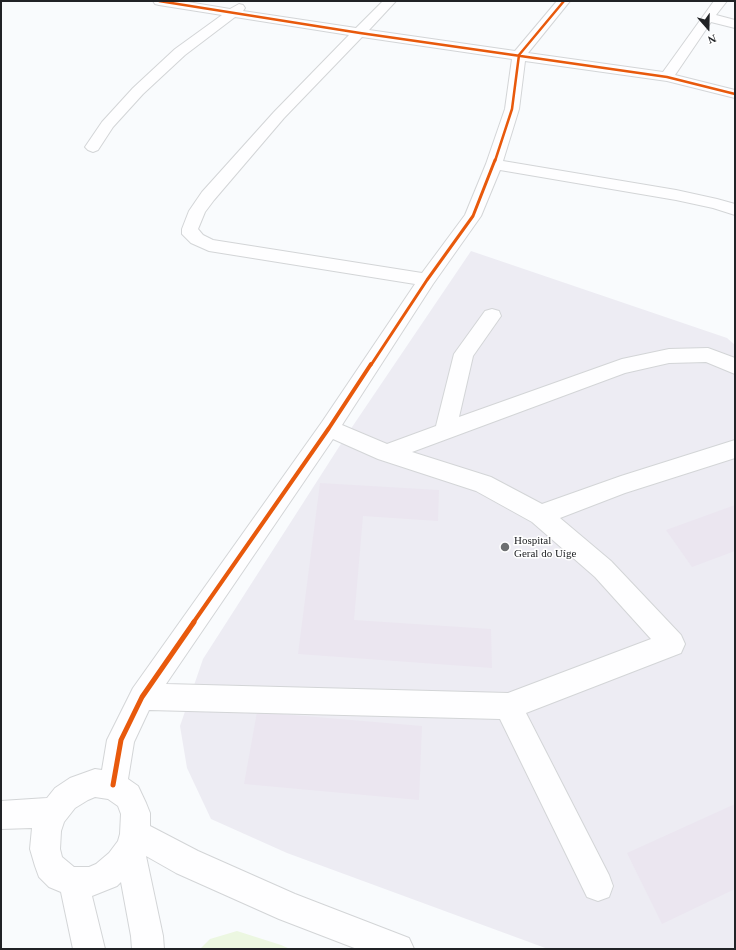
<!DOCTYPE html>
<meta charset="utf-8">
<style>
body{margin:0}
#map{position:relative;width:736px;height:950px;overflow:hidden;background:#f9fbfd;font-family:Georgia,serif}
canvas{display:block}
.frame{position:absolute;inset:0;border:2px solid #212326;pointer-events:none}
.north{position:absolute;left:688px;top:8px;width:40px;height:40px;-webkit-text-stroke:3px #fff;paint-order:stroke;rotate:160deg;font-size:11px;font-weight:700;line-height:16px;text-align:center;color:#212326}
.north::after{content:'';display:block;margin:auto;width:14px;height:18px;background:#212326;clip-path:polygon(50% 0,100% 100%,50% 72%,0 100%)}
</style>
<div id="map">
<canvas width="736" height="950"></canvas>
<div class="frame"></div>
<div class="north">N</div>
</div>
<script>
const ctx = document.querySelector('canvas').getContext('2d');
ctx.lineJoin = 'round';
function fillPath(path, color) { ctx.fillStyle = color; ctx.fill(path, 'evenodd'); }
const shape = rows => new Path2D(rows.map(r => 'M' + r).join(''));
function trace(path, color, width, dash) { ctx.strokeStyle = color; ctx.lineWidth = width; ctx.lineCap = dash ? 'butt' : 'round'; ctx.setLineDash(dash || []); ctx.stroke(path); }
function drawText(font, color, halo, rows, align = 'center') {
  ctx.font = font + ' Georgia,serif'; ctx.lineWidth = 3; ctx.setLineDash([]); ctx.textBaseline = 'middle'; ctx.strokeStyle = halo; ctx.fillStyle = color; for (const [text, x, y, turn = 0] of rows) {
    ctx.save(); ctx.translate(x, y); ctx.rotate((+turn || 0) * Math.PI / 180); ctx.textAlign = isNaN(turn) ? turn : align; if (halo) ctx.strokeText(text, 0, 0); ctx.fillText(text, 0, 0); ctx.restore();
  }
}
const medical = shape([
 [471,251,727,338,735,345,735,949,548,949,287,853,211,819,187,768,180,726,203,659,346,436]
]);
const green = shape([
 [237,931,281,945,290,949,200,949,210,939]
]);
const building = shape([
 [320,483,439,490,438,521,363,516,354,620,491,629,492,668,298,654],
 [735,505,735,551,692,567,666,530],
 [257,712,422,726,419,800,244,784],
 [735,804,735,889,662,924,627,853]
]);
const minor = shape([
 [153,1,182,1,230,9,239,4,243,5,245,8,243,11,356,28,383,1,396,1,369,30,515,51,557,1,570,1,528,53,663,72,714,1,727,1,716,15,735,20,735,28,711,22,675,75,735,90,735,98,667,81,525,61,519,109,503,161,676,190,717,199,735,204,735,215,713,208,676,200,500,170,481,216,433,284,342,425,387,444,436,426,454,354,485,311,492,309,499,311,501,316,473,356,459,417,622,359,669,349,708,348,735,358,735,374,706,362,669,363,625,373,412,452,491,477,542,504,621,476,735,440,735,458,625,493,560,518,611,561,681,635,685,644,681,653,526,713,609,875,613,886,609,897,598,901,587,897,500,719,149,710,134,742,128,779,138,786,146,803,150,813,150,826,198,851,295,894,409,938,414,949,357,949,279,919,176,873,146,856,163,936,164,949,132,949,131,936,121,882,117,886,92,896,105,949,73,949,61,892,49,887,39,877,35,866,30,849,32,828,1,829,1,801,47,798,55,788,70,778,95,769,102,770,107,740,133,688,322,422,415,284,209,251,191,243,182,234,182,229,189,211,202,192,274,112,349,35,235,17,185,55,143,94,113,127,98,150,93,152,88,150,85,147,102,122,133,88,175,49,222,15,159,5,155,4,153,1],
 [362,37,512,59,505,109,486,164,465,215,422,273,213,240,203,235,198,229,205,212,214,200,284,118,362,37],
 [333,439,378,459,476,491,532,522,595,577,651,639,508,693,166,684,333,439],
 [95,797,108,799,118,806,121,814,120,834,118,841,109,853,96,864,89,867,74,867,62,857,60,849,61,831,64,822,75,808,88,800,95,797]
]);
const cyclewayFar3 = shape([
 [159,1,360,33,667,77,735,94],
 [495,161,512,109,519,55,564,1]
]);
const cyclewayFar2 = shape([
 [371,365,427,280,473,216,495,160]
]);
const cyclewayFar1 = shape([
 [193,623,329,428,371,364]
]);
const cycleway = shape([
 [113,785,121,740,142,697,194,622]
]);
const markers = [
 [505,547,5,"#6d6f71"]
];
const poiNames = [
 ["Hospital",514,541],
 ["Geral do Uíge",514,554]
];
fillPath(medical, '#edecf3');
fillPath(green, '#ecf7e1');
fillPath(building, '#ebe6f0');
trace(minor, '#d3d5d7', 2);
fillPath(minor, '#fefeff');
trace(cyclewayFar3, '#e8590c', 2.5);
trace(cyclewayFar2, '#e8590c', 3);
trace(cyclewayFar1, '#e8590c', 4);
trace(cycleway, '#e8590c', 5);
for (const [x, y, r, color] of markers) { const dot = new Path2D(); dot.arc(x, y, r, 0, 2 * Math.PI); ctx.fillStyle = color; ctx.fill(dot); trace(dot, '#fff', 1.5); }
drawText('11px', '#212326', '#fff', poiNames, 'left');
</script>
